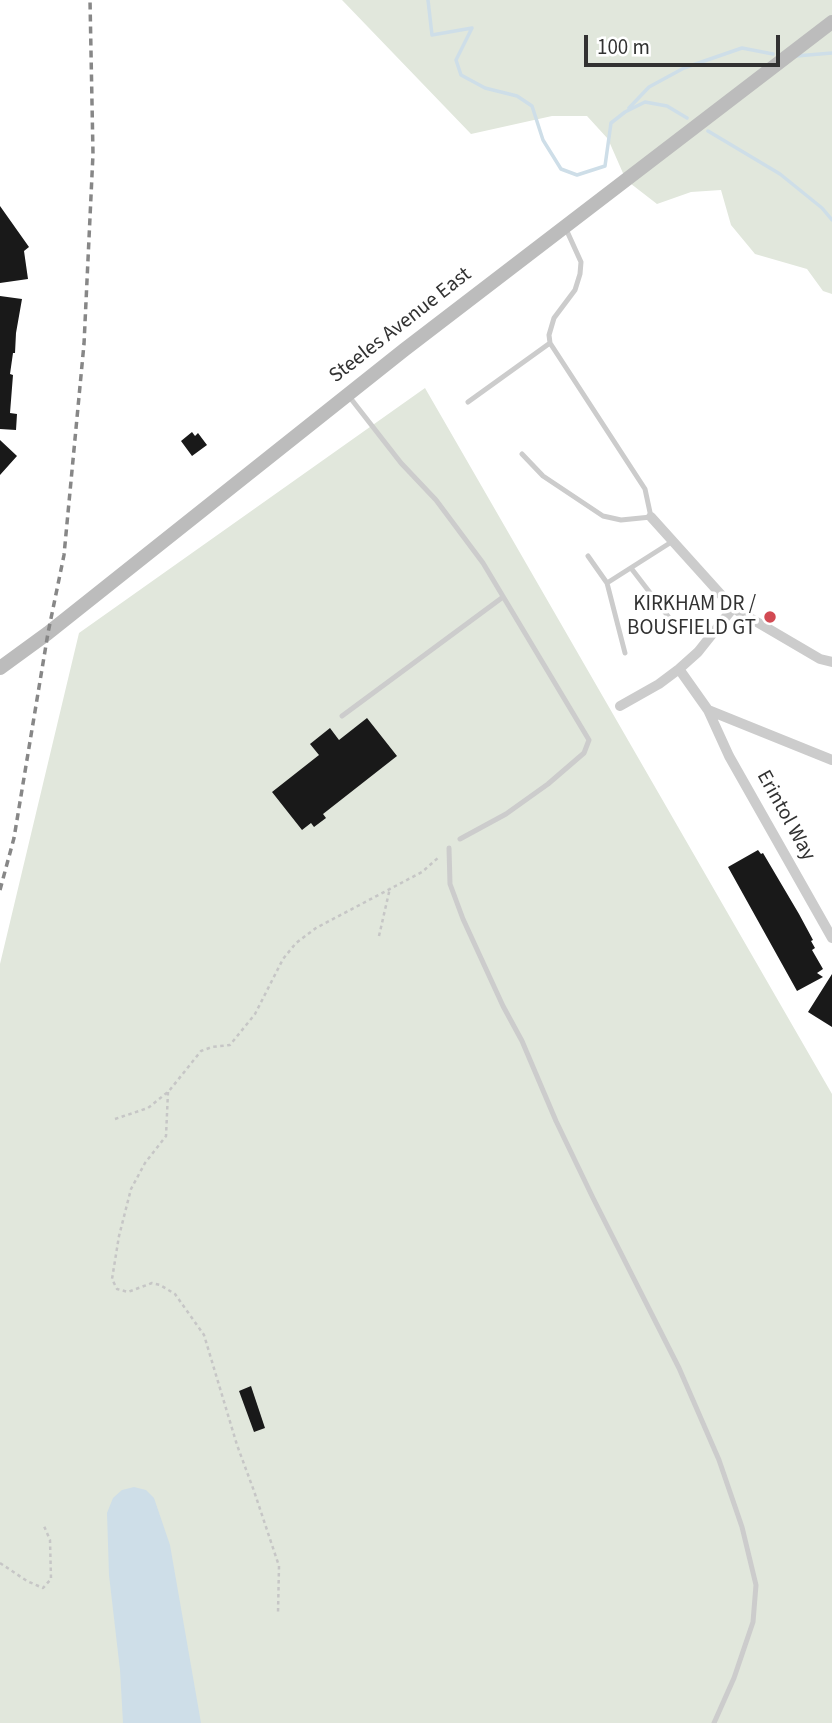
<!DOCTYPE html>
<style>
body{margin:0}
#map{position:relative;width:832px;height:1723px;overflow:hidden;background:#fff;font-family:"Source Sans 3",sans-serif}
canvas{display:block}
.scale{position:absolute;left:584px;top:35px;width:196px;height:32px;box-sizing:border-box;border:4px solid #323232;border-top:0;padding-left:9px;font-size:21px;line-height:24px;white-space:nowrap;color:#323232;-webkit-text-stroke:5px #fff;paint-order:stroke}
</style>
<div id="map">
<canvas width="832" height="1723"></canvas>
<div class="scale">100 m</div>
</div>
<script>
const ctx = document.querySelector('canvas').getContext('2d');
ctx.lineJoin = 'round';
function fillPath(path, color) { ctx.fillStyle = color; ctx.fill(path, 'evenodd'); }
const shape = rows => new Path2D(rows.map(r => 'M' + r).join(''));
function trace(path, color, width, dash) { ctx.strokeStyle = color; ctx.lineWidth = width; ctx.lineCap = dash ? 'butt' : 'round'; ctx.setLineDash(dash || []); ctx.stroke(path); }
function drawText(font, color, halo, rows, align = 'center') {
  ctx.font = font + ' "Source Sans 3",sans-serif'; ctx.lineWidth = 7; ctx.setLineDash([]); ctx.textBaseline = 'middle'; ctx.strokeStyle = halo; ctx.fillStyle = color; for (const [text, x, y, turn = 0] of rows) {
    ctx.save(); ctx.translate(x, y); ctx.rotate((+turn || 0) * Math.PI / 180); ctx.textAlign = isNaN(turn) ? turn : align; if (halo) ctx.strokeText(text, 0, 0); ctx.fillText(text, 0, 0); ctx.restore();
  }
}
const green = shape([
 [342,0,832,0,832,294,823,291,807,269,755,254,731,225,721,190,691,192,657,204,626,180,608,139,587,116,552,116,471,134],
 [425,388,832,1094,832,1723,0,1723,0,964,79,633]
]);
const water = shape([
 [134,1487,146,1490,154,1498,170,1545,201,1723,123,1723,120,1670,109,1575,107,1513,113,1498,122,1490]
]);
const stream = shape([
 [428,0,432,35,472,28,456,60,461,75,485,88,517,96,532,106,543,140,561,169,577,175,605,166,611,123,625,112,645,102,667,106,687,118],
 [796,56,832,53],
 [629,108,649,87,684,68,742,48,773,54],
 [708,131,780,174,822,208,832,220]
]);
const building = shape([
 [0,206,29,247,24,251,28,279,0,283],
 [0,296,22,299,16,333,15,353,13,353,10,374,13,375,10,413,17,414,16,430,0,429],
 [192,432,195,436,198,433,207,445,192,456,181,441],
 [0,440,17,456,0,475],
 [367,718,397,756,323,814,326,818,314,827,311,823,302,830,272,792,319,755,310,744,330,728,339,740],
 [758,850,761,854,763,853,799,914,813,940,811,941,815,948,812,950,823,969,817,973,823,977,797,991,728,867],
 [832,974,832,1027,808,1012],
 [251,1386,265,1428,254,1432,239,1391]
]);
const path = shape([
 [379,936,390,888],
 [168,1092,166,1136,145,1163,131,1189,119,1236,112,1279,117,1289,128,1292,152,1283,160,1285,175,1294,204,1335,237,1445,254,1491,279,1566,278,1613],
 [115,1119,148,1108,169,1091,201,1051,212,1047,230,1045,255,1014,283,959,296,943,316,928,422,872,439,857],
 [0,1563,27,1581,43,1588,51,1579,50,1540,44,1526]
]);
const lane = shape([
 [348,395,401,463,436,500,483,563,589,740,584,753,548,784,506,814,460,839],
 [468,402,550,343],
 [522,454,543,476,603,516,621,520,651,517,645,489,550,343,549,335,554,318,575,290,580,274,581,262,566,229],
 [588,556,607,583],
 [631,568,674,624],
 [625,653,607,583,673,541],
 [342,716,503,597],
 [449,848,450,884,463,919,503,1006,522,1041,556,1121,593,1198,679,1368,719,1460,742,1527,756,1585,753,1622,734,1678,714,1723]
]);
const street = shape([
 [651,517,733,608,820,659,832,662],
 [679,669,708,710,832,760],
 [620,706,659,684,679,669,698,652,733,608],
 [708,710,729,756,832,938]
]);
const secondary = shape([
 [0,668,48,633,404,350,832,22]
]);
const rail = shape([
 [0,890,14,838,48,633,64,555,84,344,93,154,90,0]
]);
const markers = [
 [770,617,7,"#d24a53"]
];
const streetNames = [
 ["Steeles Avenue East",401,326,-38],
 ["Erintol Way",785,816,61]
];
const poiNames = [
 ["KIRKHAM DR /",756,605],
 ["BOUSFIELD GT",756,629]
];
fillPath(green, '#e1e7dc');
fillPath(water, '#cedee8');
trace(stream, '#cedee8', 3.5);
fillPath(building, '#191919');
trace(path, '#c6c6c6', 2.5, [3.5, 3.5]);
trace(lane, '#ccc', 5);
trace(street, '#ccc', 10);
trace(secondary, '#bcbcbc', 14);
trace(rail, '#878787', 3.5, [7, 5]);
for (const [x, y, r, color] of markers) { const dot = new Path2D(); dot.arc(x, y, r, 0, 2 * Math.PI); ctx.fillStyle = color; ctx.fill(dot); trace(dot, '#fff', 2.5); }
drawText('21px', '#323232', '#fff', streetNames);
drawText('21px', '#323232', '#fff', poiNames, 'right');
</script>
